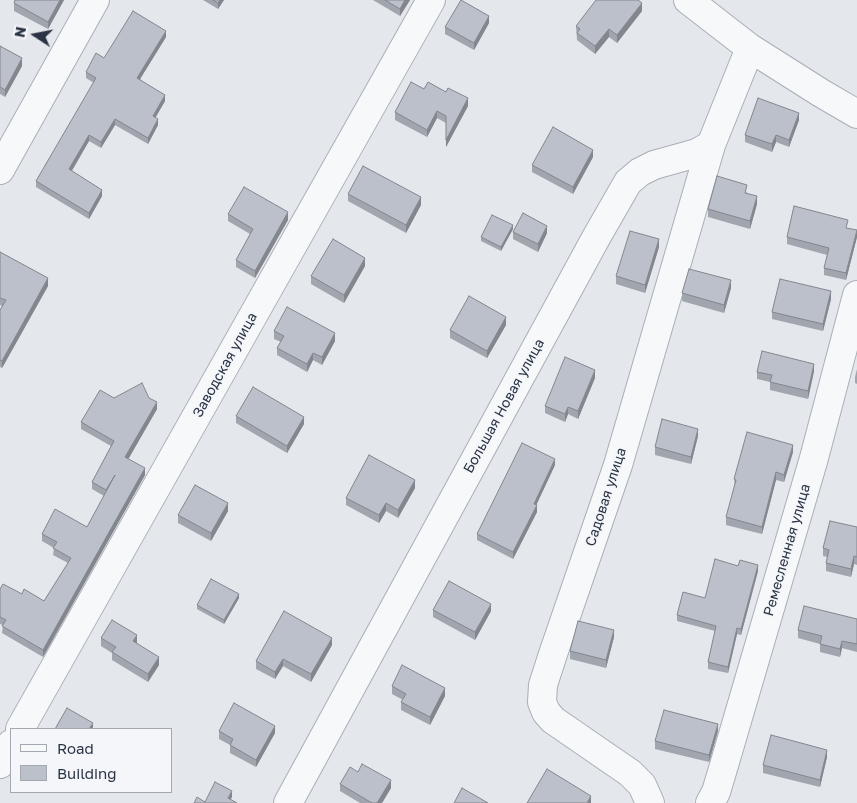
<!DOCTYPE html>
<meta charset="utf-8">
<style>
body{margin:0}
#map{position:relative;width:857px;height:803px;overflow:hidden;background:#e4e7ec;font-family:"Golos Text",sans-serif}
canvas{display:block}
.legend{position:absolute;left:10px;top:728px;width:162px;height:65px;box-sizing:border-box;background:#f4f6f9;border:1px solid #a4a8b1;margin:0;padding:6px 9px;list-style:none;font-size:15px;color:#2b3445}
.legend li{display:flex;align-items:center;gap:10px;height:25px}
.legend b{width:25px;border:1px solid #a4a8b1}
.north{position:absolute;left:10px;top:10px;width:50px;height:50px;-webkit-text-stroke:4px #f4f6f9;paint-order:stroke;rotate:281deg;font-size:14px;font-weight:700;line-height:20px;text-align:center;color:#2b3445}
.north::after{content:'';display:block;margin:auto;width:18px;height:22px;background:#2b3445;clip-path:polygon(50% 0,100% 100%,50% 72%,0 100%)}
</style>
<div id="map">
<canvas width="857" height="803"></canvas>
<ul class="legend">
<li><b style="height:6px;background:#f7f8fa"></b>Road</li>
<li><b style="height:14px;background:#bbc0ca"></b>Building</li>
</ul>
<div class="north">N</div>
</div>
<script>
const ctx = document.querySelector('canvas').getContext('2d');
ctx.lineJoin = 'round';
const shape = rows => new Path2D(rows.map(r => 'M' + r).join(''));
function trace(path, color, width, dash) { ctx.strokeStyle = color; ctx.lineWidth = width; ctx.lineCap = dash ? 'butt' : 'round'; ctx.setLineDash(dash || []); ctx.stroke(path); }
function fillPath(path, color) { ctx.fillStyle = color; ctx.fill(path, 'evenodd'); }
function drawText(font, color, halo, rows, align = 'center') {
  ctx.font = font + ' "Golos Text",sans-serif'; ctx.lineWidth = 4; ctx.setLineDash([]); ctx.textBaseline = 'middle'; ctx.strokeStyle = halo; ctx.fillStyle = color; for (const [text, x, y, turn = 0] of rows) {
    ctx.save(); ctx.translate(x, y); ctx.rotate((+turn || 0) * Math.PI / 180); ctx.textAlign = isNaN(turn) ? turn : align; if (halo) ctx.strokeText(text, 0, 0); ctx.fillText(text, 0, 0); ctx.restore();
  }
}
const minor = shape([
 [688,0,750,48,821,93,857,114],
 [0,170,95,0],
 [20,729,431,0],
 [0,764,11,744],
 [288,803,597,236,628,182,640,172,654,165,697,153,711,145,750,48],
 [650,803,642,785,630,773,553,720,546,712,542,702,543,685,553,654,618,465,711,145],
 [710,803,716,792,725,762,814,458,857,295]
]);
const wall = shape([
 [64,0,48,29,14,11,14,3],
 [203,0,224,0,218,9],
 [373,0,410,0,400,16],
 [642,11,617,43,609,37,595,54,577,40,576,26],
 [489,23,474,50,445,34,445,27],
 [166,37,140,79,165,101,155,117,158,125,148,144,115,125,101,148,89,141,72,171,102,196,89,219,36,187,36,181,94,83,86,78,86,72,104,58],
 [0,46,22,66,5,97,0,94],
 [424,89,468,106,446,147,446,123,437,118,427,137,395,120,395,112],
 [799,120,789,147,776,142,772,152,745,142,745,135],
 [593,157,573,194,532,172,532,165],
 [747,192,747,194,757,204,750,229,708,217,708,209],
 [348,194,421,205,406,233,348,201],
 [228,214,288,220,255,278,236,267,236,260,250,234,228,221],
 [848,228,857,237,846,280,824,275,824,268,827,255,787,244,787,237],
 [513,229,501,251,481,241,481,237],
 [513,232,547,233,538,252,513,239],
 [659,247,645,293,616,284,616,276],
 [0,252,48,286,2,368,0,367,0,310,2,306,0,305],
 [365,266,344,303,311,284,311,276],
 [731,288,724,313,682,301,682,293],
 [831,299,823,331,772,319,772,312],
 [506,325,487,358,450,338,450,330],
 [274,331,335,341,322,365,313,360,307,372,277,355,277,348,281,342,274,339],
 [857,369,857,384,855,383,855,377],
 [814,371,808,399,770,390,770,382,757,379,757,372],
 [595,378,578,419,568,414,565,422,545,413,545,406],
 [114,398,149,398,157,409,128,459,145,475,43,657,2,633,3,625,0,624,0,589,22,594,44,601,68,563,53,555,54,548,42,541,42,534,87,527,104,496,92,489,92,482,111,446,81,429,81,422],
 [236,416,304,424,287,453,236,423],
 [698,436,691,464,655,455,655,447],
 [793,452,784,482,776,480,762,534,726,525,726,517,735,486,734,479],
 [555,465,536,505,537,512,513,559,477,540,477,534],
 [415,488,398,518,386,511,379,523,346,505,346,498],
 [228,511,211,541,178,523,178,515],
 [857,527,857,565,854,564,851,577,826,571,826,563,827,557,823,556,823,548],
 [758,571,741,635,737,634,728,673,708,669,708,662,715,631,677,621,677,615],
 [239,598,224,624,197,609,197,605],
 [433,610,491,611,475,640,433,617],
 [857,619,857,652,842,648,840,657,820,652,820,644,798,638,798,630],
 [614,637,606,668,570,659,570,651],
 [101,638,137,642,137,643,159,665,148,682,112,660,112,653,101,646],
 [332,645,311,682,283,666,275,679,256,669,256,661],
 [392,686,445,696,430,725,401,710,401,702,403,700,392,694],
 [219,731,275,733,256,767,230,753,230,745,219,739],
 [718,731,709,762,655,749,655,741],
 [827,757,820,787,763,773,763,765],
 [358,772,391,788,382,803,360,803,340,791,340,784]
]);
const shadedWall = shape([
 [60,0,64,0,48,29,48,22],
 [220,0,224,0,218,9,218,3],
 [405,0,410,0,400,16,400,9],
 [642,3,642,11,617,43,617,35],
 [489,16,489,23,474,50,474,43],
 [609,29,609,37,595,54,595,46],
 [166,31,166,37,137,84,137,78],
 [22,58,22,66,5,97,5,90],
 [165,95,165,101,153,122,153,116],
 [468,98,468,106,446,147,446,140],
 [437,111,437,118,427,137,427,130],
 [799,113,799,120,789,147,789,140],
 [115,119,115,125,101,148,101,142],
 [158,119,158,125,148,144,148,138],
 [89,135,89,141,69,175,69,169],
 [776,135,776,142,772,152,772,144],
 [593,150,593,157,573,194,573,187],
 [102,190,102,196,89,219,89,213],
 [757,196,757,204,750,229,750,221],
 [421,197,421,205,406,233,406,225],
 [288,212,288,220,255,278,255,271],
 [513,225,513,229,501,251,501,247],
 [547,226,547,233,538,252,538,244],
 [857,230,857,237,846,280,846,273],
 [659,239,659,247,645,293,645,285],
 [365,258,365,266,344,303,344,295],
 [48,278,48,286,2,368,2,361],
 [731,280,731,288,724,313,724,305],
 [831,291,831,299,823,331,823,324],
 [506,317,506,325,487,358,487,351],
 [335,333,335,341,322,365,322,357],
 [313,353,313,360,307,372,307,364],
 [814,364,814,371,808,399,808,391],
 [595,370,595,378,578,419,578,411],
 [157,402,157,409,125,465,125,457],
 [568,407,568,414,565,422,565,414],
 [304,417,304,424,287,453,287,446],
 [698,429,698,436,691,464,691,457],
 [793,445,793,452,784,482,784,475],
 [555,459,555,465,534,510,534,504],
 [145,468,145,475,43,657,43,650],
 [776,472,776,480,762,534,762,527],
 [415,480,415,488,398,518,398,510],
 [228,503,228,511,211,541,211,533],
 [386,503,386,511,379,523,379,515],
 [537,505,537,512,513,559,513,552],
 [854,556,854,564,851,577,851,569],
 [758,565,758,571,741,635,741,629],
 [239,594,239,598,224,624,224,620],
 [491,604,491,611,475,640,475,632],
 [737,628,737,634,728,673,728,667],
 [614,630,614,637,606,668,606,660],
 [137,635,137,642,133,649,133,641],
 [332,638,332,645,311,682,311,674],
 [842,641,842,648,840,657,840,649],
 [159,657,159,665,148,682,148,674],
 [283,659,283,666,275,679,275,672],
 [445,688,445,696,430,725,430,717],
 [93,723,93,729,89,729],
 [718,724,718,731,709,762,709,755],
 [275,726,275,733,256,767,256,760],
 [827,750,827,757,820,787,820,780],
 [391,780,391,788,382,803,377,803],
 [232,791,232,797,229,803,228,798],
 [591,796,591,803,587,803]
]);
const building = shape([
 [15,0,60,0,48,22,14,3,15,0],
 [213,0,220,0,218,3,213,0],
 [385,0,405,0,400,9,385,0],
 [461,0,489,16,474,43,445,27,461,0],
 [596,0,638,0,642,3,617,35,609,29,595,46,577,33,580,29,576,26,596,0],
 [133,11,166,31,137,78,165,95,153,116,158,119,148,138,115,119,101,142,89,135,69,169,102,190,89,213,36,181,96,78,86,72,96,53,104,58,133,11],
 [0,46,22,58,5,90,0,87,0,46],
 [411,82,424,89,428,82,446,92,448,88,468,98,446,140,446,116,437,111,427,130,395,112,411,82],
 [758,98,799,113,789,140,776,135,772,144,745,135,758,98],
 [553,127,593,150,573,187,532,165,553,127],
 [363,166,421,197,406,225,348,194,363,166],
 [717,176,747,185,745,193,757,196,750,221,708,209,717,176],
 [244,187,288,212,255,271,236,260,253,229,228,214,244,187],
 [794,206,848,220,846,228,857,230,846,273,824,268,829,248,787,237,794,206],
 [523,213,547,226,538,244,513,232,523,213],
 [492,215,513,225,501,247,481,237,492,215],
 [630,231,659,239,645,285,616,276,630,231],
 [333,239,365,258,344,295,311,276,333,239],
 [0,252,48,278,2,361,0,360,0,310,6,300,0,298,0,252],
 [689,269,731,280,724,305,682,293,689,269],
 [780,279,831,291,823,324,772,312,780,279],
 [469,296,506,317,487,351,450,330,469,296],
 [287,307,335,333,322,357,313,353,307,364,277,348,284,336,274,331,287,307],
 [762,351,814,364,808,391,770,382,772,375,757,372,762,351],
 [565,357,595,370,578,411,568,407,565,414,545,406,565,357],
 [142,383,149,398,157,402,125,457,145,468,43,650,2,626,6,620,0,617,0,589,3,584,22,594,24,589,44,601,71,558,53,548,57,542,42,534,55,509,87,527,115,475,106,490,92,482,114,441,81,422,100,390,114,398,142,383],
 [253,387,304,417,287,446,236,416,253,387],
 [662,419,698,429,691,457,655,447,662,419],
 [747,432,793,445,784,475,776,472,762,527,726,517,736,480,734,479,747,432],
 [522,443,555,459,534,504,537,505,513,552,477,534,522,443],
 [369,455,415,480,398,510,386,503,379,515,346,498,369,455],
 [195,485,228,503,211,533,178,515,195,485],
 [830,521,857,527,857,557,854,556,851,569,826,563,829,550,823,548,830,521],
 [715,559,738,566,740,560,758,565,741,629,737,628,728,667,708,662,716,626,677,615,683,592,705,598,715,559],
 [211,579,239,594,224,620,197,605,211,579],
 [449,581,491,604,475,632,433,610,449,581],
 [804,606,857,619,857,644,842,641,840,649,820,644,822,636,798,630,804,606],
 [284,611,332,638,311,674,283,659,275,672,256,661,284,611],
 [112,620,137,635,133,641,159,657,148,674,112,652,116,647,101,638,112,620],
 [578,621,614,630,606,660,570,651,578,621],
 [402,665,445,688,430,717,401,702,406,694,392,686,402,665],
 [234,703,275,726,256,760,230,745,233,739,219,731,234,703],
 [67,708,93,723,89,729,55,729,67,708],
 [664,710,718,724,709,755,655,741,664,710],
 [771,735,827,750,820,780,763,765,771,735],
 [362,764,391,780,377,803,372,803,340,784,350,767,358,772,362,764],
 [547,769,591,796,587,803,527,803,547,769],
 [215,782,232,791,228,798,237,803,194,803,197,797,205,802,215,782],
 [462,788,488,803,454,803,462,788]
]);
const streetNames = [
 ["Заводская улица",225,365,-61],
 ["Большая Новая улица",504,406,-61],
 ["Садовая улица",606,497,-72],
 ["Ремесленная улица",787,550,-74]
];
trace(minor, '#a9aeb7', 30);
trace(minor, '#f7f8fa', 28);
fillPath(wall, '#a1a5ae');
fillPath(shadedWall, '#83868d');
fillPath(building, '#bbc0ca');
trace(building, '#83868d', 1);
drawText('14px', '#2b3445', '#f4f6f9', streetNames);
</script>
